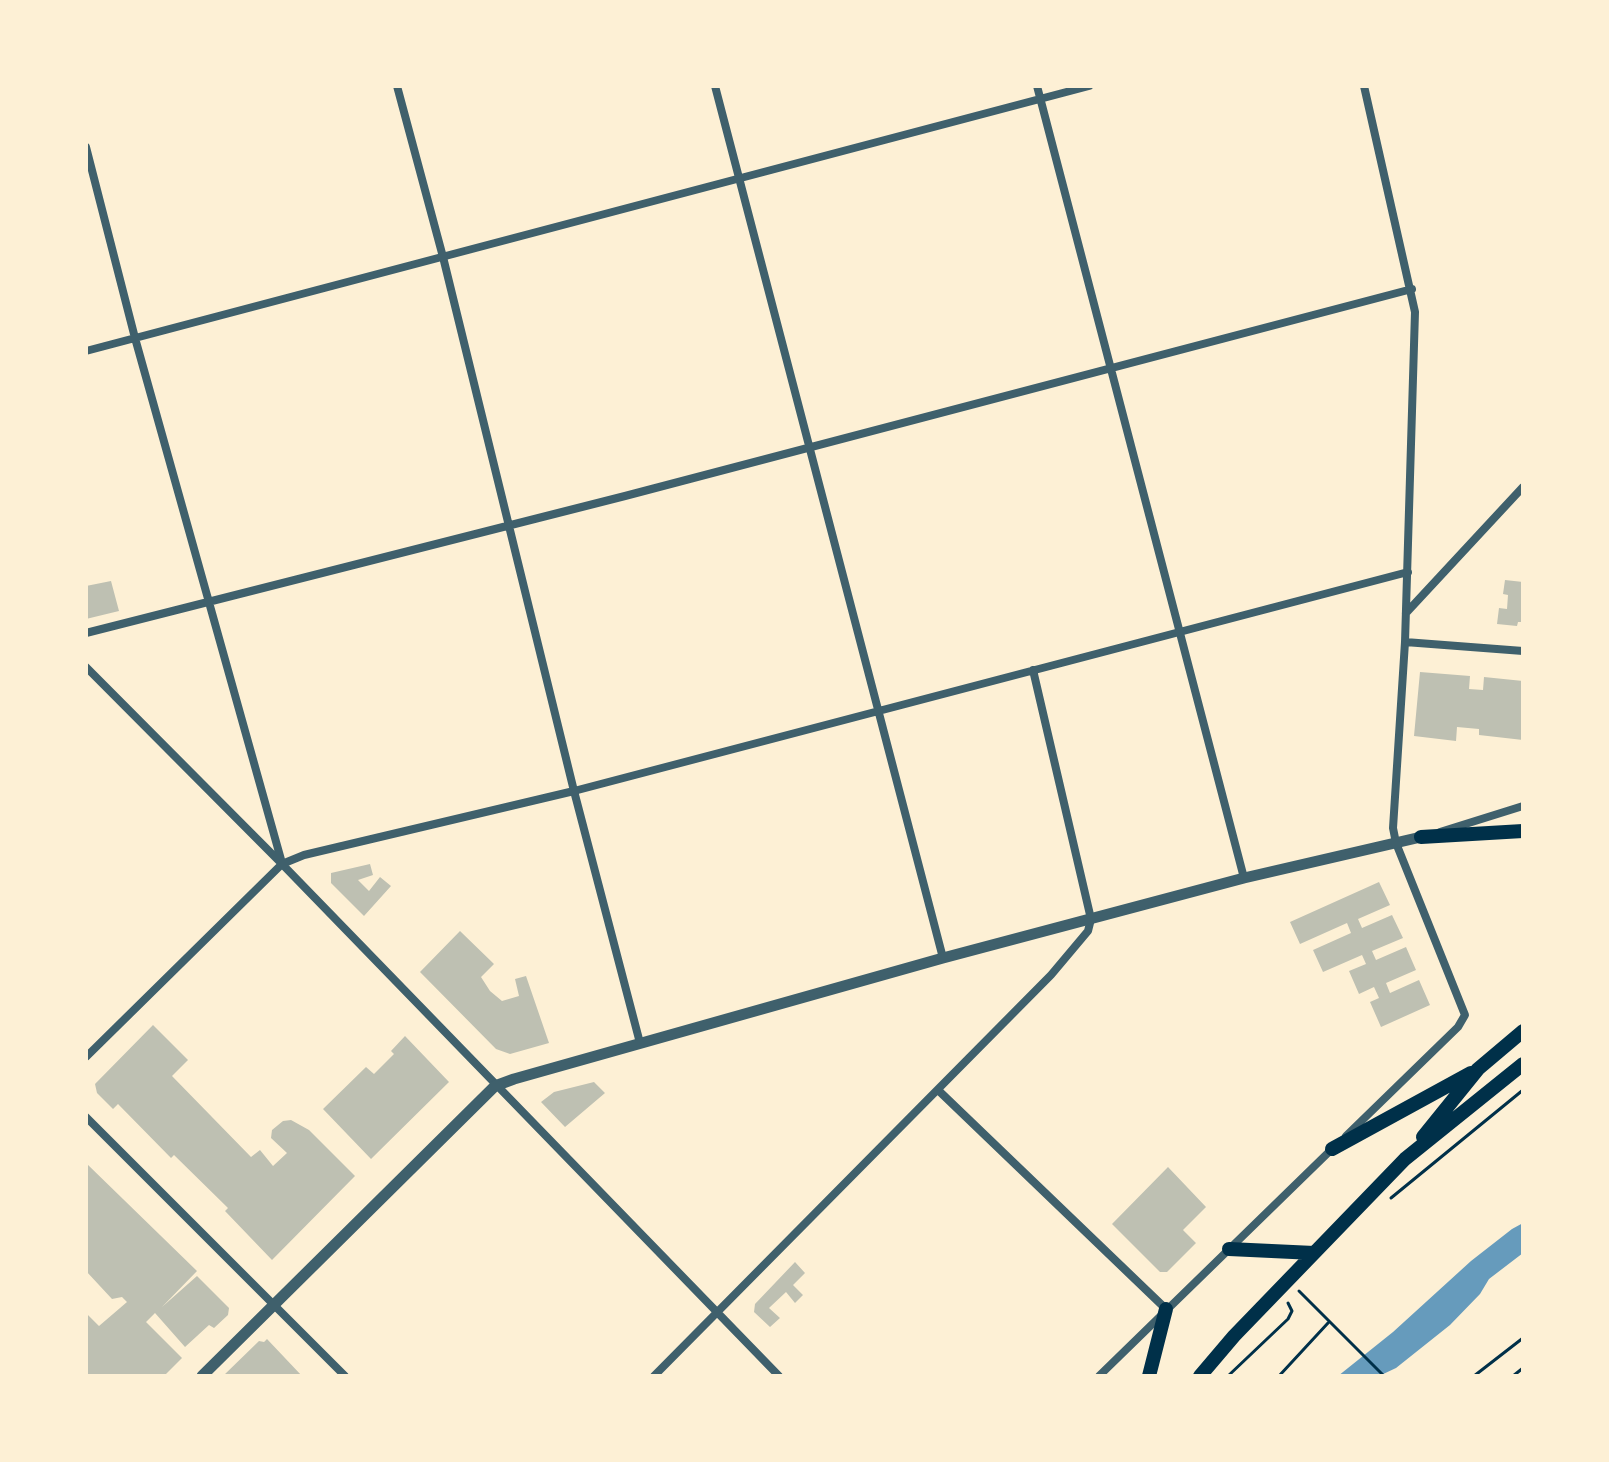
<!DOCTYPE html>
<style>
body{margin:0}
#map{position:relative;width:1609px;height:1462px;overflow:hidden;background:#fdf0d5;font-family:Cabin,sans-serif}
canvas{display:block}
.frame{position:absolute;inset:0;border:88px solid #fdf0d5;pointer-events:none}
</style>
<div id="map">
<canvas width="1609" height="1462"></canvas>
<div class="frame"></div>
</div>
<script>
const ctx = document.querySelector('canvas').getContext('2d');
ctx.lineJoin = 'round';
function fillPath(path, color) { ctx.fillStyle = color; ctx.fill(path, 'evenodd'); }
const shape = rows => new Path2D(rows.map(r => 'M' + r).join(''));
function trace(path, color, width, dash) { ctx.strokeStyle = color; ctx.lineWidth = width; ctx.lineCap = dash ? 'butt' : 'round'; ctx.setLineDash(dash || []); ctx.stroke(path); }
const water = shape([
 [1523,1223,1523,1253,1489,1279,1480,1294,1450,1325,1396,1368,1379,1376,1338,1376,1393,1332,1471,1261,1512,1229]
]);
const building = shape([
 [1505,580,1523,582,1523,622,1518,622,1517,626,1497,624,1499,608,1507,609,1508,595,1503,594],
 [111,581,119,611,86,619,86,586],
 [1420,672,1470,676,1469,689,1483,690,1484,677,1523,681,1523,740,1479,735,1479,729,1457,727,1456,741,1414,736],
 [370,864,373,875,358,880,369,891,380,877,391,886,364,916,331,883,331,873],
 [1379,882,1390,905,1358,919,1362,928,1392,915,1403,938,1372,951,1376,960,1406,947,1416,970,1386,983,1390,993,1419,980,1430,1005,1381,1027,1370,1002,1379,998,1374,987,1359,994,1349,971,1366,964,1362,955,1323,972,1313,950,1351,933,1347,923,1300,944,1290,922],
 [460,931,494,964,481,977,490,991,502,1001,519,996,515,979,526,976,549,1043,510,1054,496,1049,420,972],
 [153,1025,188,1060,172,1076,251,1157,260,1150,273,1166,287,1153,271,1138,272,1130,283,1121,291,1120,309,1130,355,1176,272,1260,225,1211,228,1208,174,1155,171,1158,118,1104,113,1109,97,1093,95,1084],
 [405,1036,449,1082,371,1159,323,1109,366,1067,374,1074,394,1054,391,1051],
 [594,1082,605,1093,565,1127,541,1102,554,1092],
 [86,1163,197,1271,162,1307,197,1276,229,1308,228,1315,214,1328,209,1325,185,1347,155,1313,146,1322,182,1358,164,1376,86,1376,86,1313,99,1326,127,1302,122,1297,112,1299,86,1271],
 [1168,1167,1206,1207,1183,1230,1196,1243,1167,1272,1160,1272,1112,1224],
 [795,1262,805,1273,793,1285,803,1295,795,1303,786,1292,769,1308,780,1318,770,1327,754,1312,755,1304],
 [267,1339,302,1376,223,1376,259,1341,264,1342]
]);
const path = shape([
 [1391,1198,1523,1090],
 [1299,1291,1384,1376],
 [1228,1376,1288,1319,1292,1311,1288,1303],
 [1279,1376,1328,1323],
 [1474,1376,1523,1338],
 [1513,1376,1523,1368]
]);
const minor = shape([
 [397,86,443,257,574,791,640,1043],
 [715,86,943,958],
 [1037,86,1244,878],
 [86,147,135,338,282,863],
 [86,351,1089,86],
 [1406,613,1523,487],
 [86,633,625,496,1412,289],
 [1405,642,1523,651],
 [86,667,282,864,779,1376],
 [1440,832,1523,806],
 [86,1057,282,864,304,855,574,791,1408,572],
 [938,1090,1166,1309],
 [86,1117,345,1376],
 [1346,1136,1458,1027,1465,1015,1396,843,1393,828,1405,642,1415,312,1364,86],
 [654,1376,1051,975,1088,931,1091,919,1033,670],
 [1099,1376,1333,1148]
]);
const tertiary = shape([
 [202,1376,495,1086,514,1079,943,958,1244,878,1421,837]
]);
const primary = shape([
 [1421,837,1523,831],
 [1423,1137,1478,1069,1523,1031],
 [1332,1149,1471,1073],
 [1229,1249,1314,1253],
 [1149,1376,1166,1309],
 [1200,1376,1234,1336,1405,1159,1523,1064]
]);
fillPath(water, '#669bbc');
fillPath(building, '#bec0b2');
trace(path, '#003049', 3);
trace(minor, '#3f606c', 8);
trace(tertiary, '#3f606c', 11);
trace(primary, '#003049', 14);
</script>
